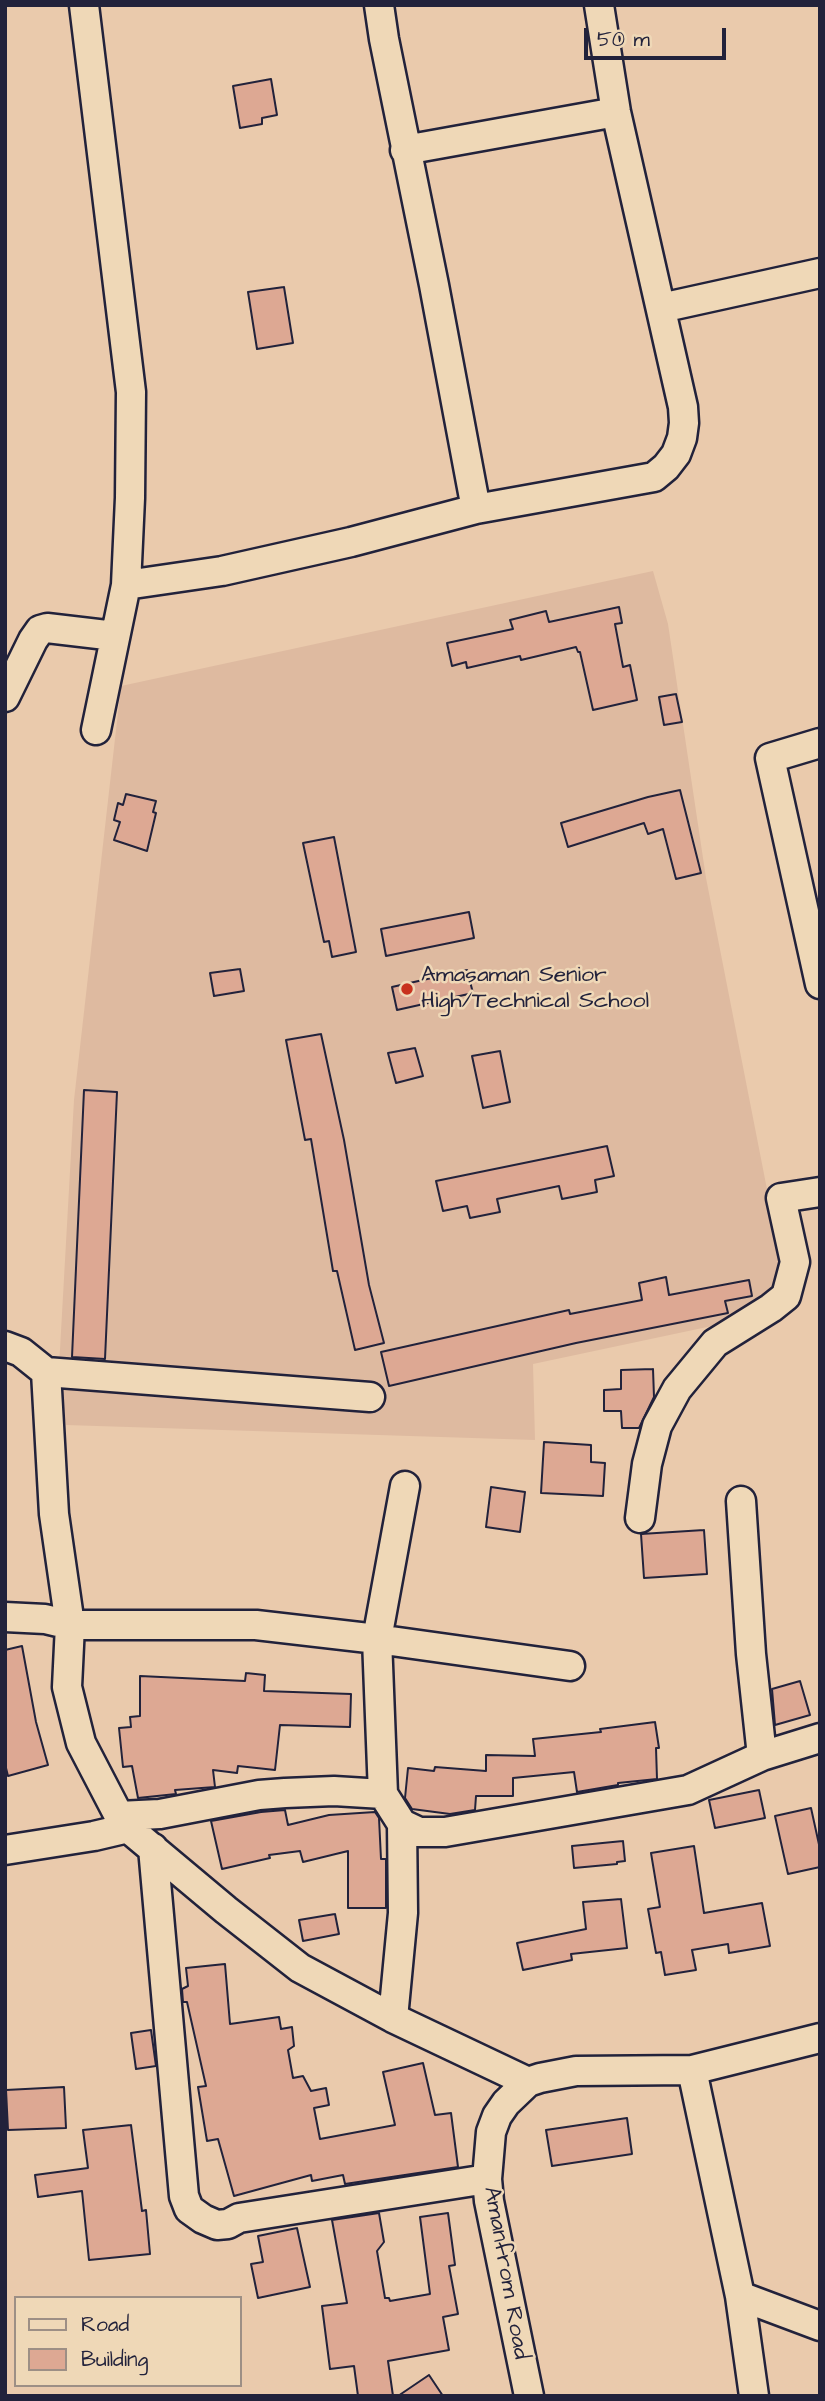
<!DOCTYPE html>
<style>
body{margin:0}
#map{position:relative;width:825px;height:2401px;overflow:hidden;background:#eacaac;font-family:"Architects Daughter",sans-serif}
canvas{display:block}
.frame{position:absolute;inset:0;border:7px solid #22223b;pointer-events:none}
.legend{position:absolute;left:14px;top:2296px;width:228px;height:91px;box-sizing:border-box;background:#efd8b7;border:2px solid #9d8f85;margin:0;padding:9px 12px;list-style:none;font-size:21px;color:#22223b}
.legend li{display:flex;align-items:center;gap:14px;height:35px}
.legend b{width:35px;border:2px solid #9d8f85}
.scale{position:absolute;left:584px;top:28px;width:142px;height:32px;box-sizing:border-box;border:4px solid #22223b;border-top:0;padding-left:9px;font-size:21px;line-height:24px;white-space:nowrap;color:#22223b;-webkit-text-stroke:5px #efd8b7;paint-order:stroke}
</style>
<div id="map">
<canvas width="825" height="2401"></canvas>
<div class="frame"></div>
<ul class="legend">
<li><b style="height:9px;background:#efd8b7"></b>Road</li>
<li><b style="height:19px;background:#dda893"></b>Building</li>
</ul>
<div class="scale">50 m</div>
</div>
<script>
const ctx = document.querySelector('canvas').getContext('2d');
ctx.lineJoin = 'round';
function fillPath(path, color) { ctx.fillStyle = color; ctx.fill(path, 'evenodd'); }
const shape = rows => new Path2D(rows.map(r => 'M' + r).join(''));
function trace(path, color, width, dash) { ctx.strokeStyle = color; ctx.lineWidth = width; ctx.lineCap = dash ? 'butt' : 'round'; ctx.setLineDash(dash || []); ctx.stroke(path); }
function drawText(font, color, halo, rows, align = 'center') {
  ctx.font = font + ' "Architects Daughter",sans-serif'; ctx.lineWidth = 5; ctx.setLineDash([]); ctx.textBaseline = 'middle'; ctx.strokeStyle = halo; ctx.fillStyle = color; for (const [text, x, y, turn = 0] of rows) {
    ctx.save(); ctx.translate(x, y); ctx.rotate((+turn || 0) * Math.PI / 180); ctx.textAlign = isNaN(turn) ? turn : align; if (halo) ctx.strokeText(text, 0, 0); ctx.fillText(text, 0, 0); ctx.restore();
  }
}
const built = shape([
 [653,571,668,624,706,878,784,1276,776,1293,726,1323,533,1364,535,1440,66,1425,58,1385,74,1100,121,686]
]);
const building = shape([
 [271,79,277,115,262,118,262,124,240,128,233,86,271,79],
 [284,287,293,343,257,349,248,292,284,287],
 [619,607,622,623,615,624,623,667,630,665,637,700,593,710,580,652,578,652,576,647,521,660,520,656,467,668,466,662,452,666,447,643,513,629,510,620,546,611,549,622,619,607],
 [676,694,682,722,664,725,659,697,676,694],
 [680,790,701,873,676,879,663,829,648,834,644,823,568,847,561,823,648,797,680,790],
 [126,794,156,801,153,812,156,813,147,851,114,840,120,822,114,820,118,803,123,805,126,794],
 [334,837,356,952,332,957,329,941,324,942,303,843,334,837],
 [469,912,474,938,386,956,381,929,469,912],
 [240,969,244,991,214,996,210,973,240,969],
 [467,970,473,993,397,1010,392,987,467,970],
 [321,1034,344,1140,369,1285,384,1343,355,1350,337,1271,333,1271,311,1139,305,1140,286,1040,321,1034],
 [415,1048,423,1076,396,1083,388,1053,415,1048],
 [500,1051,510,1102,483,1108,472,1056,500,1051],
 [84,1090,117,1092,105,1359,72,1357,84,1090],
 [607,1146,614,1176,595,1180,597,1192,562,1199,559,1186,497,1199,500,1212,470,1218,467,1206,443,1211,436,1181,607,1146],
 [666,1277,669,1295,749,1280,752,1296,725,1301,728,1313,576,1343,389,1386,381,1352,569,1310,570,1314,642,1300,639,1283,666,1277],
 [653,1369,654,1397,639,1428,622,1428,621,1411,604,1411,604,1390,621,1389,621,1370,653,1369],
 [544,1442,591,1445,591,1462,605,1463,603,1496,541,1493,544,1442],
 [491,1487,525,1492,520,1532,486,1527,491,1487],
 [704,1530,707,1574,644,1578,641,1534,704,1530],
 [22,1646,36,1722,48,1765,8,1776,5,1764,5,1650,22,1646],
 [246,1673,265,1675,264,1691,351,1694,350,1727,280,1725,275,1770,238,1766,237,1773,213,1770,215,1787,175,1790,176,1794,138,1798,132,1766,123,1767,119,1728,131,1727,130,1717,140,1716,140,1676,245,1681,246,1673],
 [800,1681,810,1715,775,1725,772,1689,800,1681],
 [655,1722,659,1748,656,1748,657,1779,618,1783,618,1785,577,1792,574,1772,513,1778,513,1796,476,1796,475,1810,450,1814,412,1809,405,1798,408,1768,434,1771,435,1767,486,1771,486,1755,535,1756,533,1739,601,1732,600,1729,655,1722],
 [759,1790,765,1818,715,1828,709,1800,759,1790],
 [811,1808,820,1849,820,1867,788,1874,775,1816,811,1808],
 [285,1810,288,1825,329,1815,375,1812,379,1818,381,1859,386,1859,386,1908,348,1908,348,1851,303,1862,300,1851,269,1855,270,1858,222,1869,211,1821,261,1812,285,1810],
 [623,1841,625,1861,617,1862,617,1864,574,1868,572,1846,623,1841],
 [694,1846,704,1913,762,1903,770,1946,729,1953,728,1944,692,1950,696,1970,665,1975,661,1952,656,1953,648,1909,660,1907,651,1853,694,1846],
 [621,1899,627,1948,571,1954,572,1960,523,1970,517,1943,586,1929,583,1902,621,1899],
 [335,1914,339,1934,303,1941,299,1920,335,1914],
 [225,1964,230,2024,279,2017,281,2029,292,2027,294,2046,288,2050,293,2078,303,2076,311,2091,326,2088,329,2105,314,2108,320,2139,395,2125,383,2072,423,2063,435,2115,451,2113,458,2167,345,2184,343,2175,312,2181,311,2175,234,2196,218,2139,207,2141,198,2087,206,2086,187,2002,183,2002,182,1989,188,1986,186,1968,225,1964],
 [151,2030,156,2066,136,2069,131,2033,151,2030],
 [64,2087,66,2128,8,2130,6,2090,64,2087],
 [627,2118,632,2154,552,2166,546,2130,627,2118],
 [131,2125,142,2211,146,2210,150,2254,89,2260,82,2191,38,2197,35,2175,88,2168,83,2130,131,2125],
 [379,2213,384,2242,377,2251,385,2298,389,2298,390,2301,430,2294,420,2217,448,2213,455,2265,449,2266,458,2314,443,2317,449,2350,388,2361,393,2396,358,2396,354,2366,330,2369,322,2306,347,2303,332,2220,379,2213],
 [297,2228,310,2287,258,2298,251,2264,263,2262,258,2236,297,2228],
 [429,2375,443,2396,398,2396,429,2375]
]);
const minor = shape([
 [84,5,131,392,130,498,126,585,222,571,351,542,476,509,654,477,666,467,676,454,682,438,684,423,683,407,616,112,599,5],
 [379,5,384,39,434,285,476,509],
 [405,150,616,112],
 [661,308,820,273],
 [5,697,33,640,40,630,47,628,115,636],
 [96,730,126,585],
 [820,743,770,758,820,984],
 [5,1346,21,1352,46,1372,370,1397],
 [46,1372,54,1514,70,1625,67,1687,81,1743,119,1816,128,1828],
 [405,1486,377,1639,383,1794,402,1824,419,1832,445,1832,688,1790,762,1756,820,1738],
 [741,1501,751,1654,762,1756],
 [640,1518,647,1464,657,1426,677,1389,715,1343,771,1308,786,1296,795,1262,781,1198,820,1192],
 [5,1617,45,1619,70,1625,256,1625,377,1639,570,1666],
 [119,1816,160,1814,259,1795,285,1793,334,1791,383,1794],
 [153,1848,184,2196,189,2209,203,2219,217,2225,228,2224,239,2218,487,2179],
 [5,1850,94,1836,128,1828,226,1910,300,1968,393,2018,528,2082],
 [393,2018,403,1913,402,1824],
 [692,2070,740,2296,754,2396],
 [740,2296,820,2326],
 [529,2396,489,2201,487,2179,491,2132,497,2116,506,2103,528,2082,540,2078,576,2071,692,2070,820,2038]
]);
const markers = [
 [407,989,7,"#c8321e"]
];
const poiNames = [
 ["Amasaman Senior",421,976],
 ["High/Technical School",421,1002]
];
const streetNames = [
 ["Amanfrom Road",505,2273,80]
];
fillPath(built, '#debaa0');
fillPath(building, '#dda893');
trace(building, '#22223b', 2);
trace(minor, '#22223b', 33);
trace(minor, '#efd8b7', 28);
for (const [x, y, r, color] of markers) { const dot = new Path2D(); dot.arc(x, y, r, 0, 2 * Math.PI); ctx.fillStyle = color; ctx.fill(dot); trace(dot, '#efd8b7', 2.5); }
drawText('23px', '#22223b', '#efd8b7', poiNames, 'left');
drawText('23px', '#22223b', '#efd8b7', streetNames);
</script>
